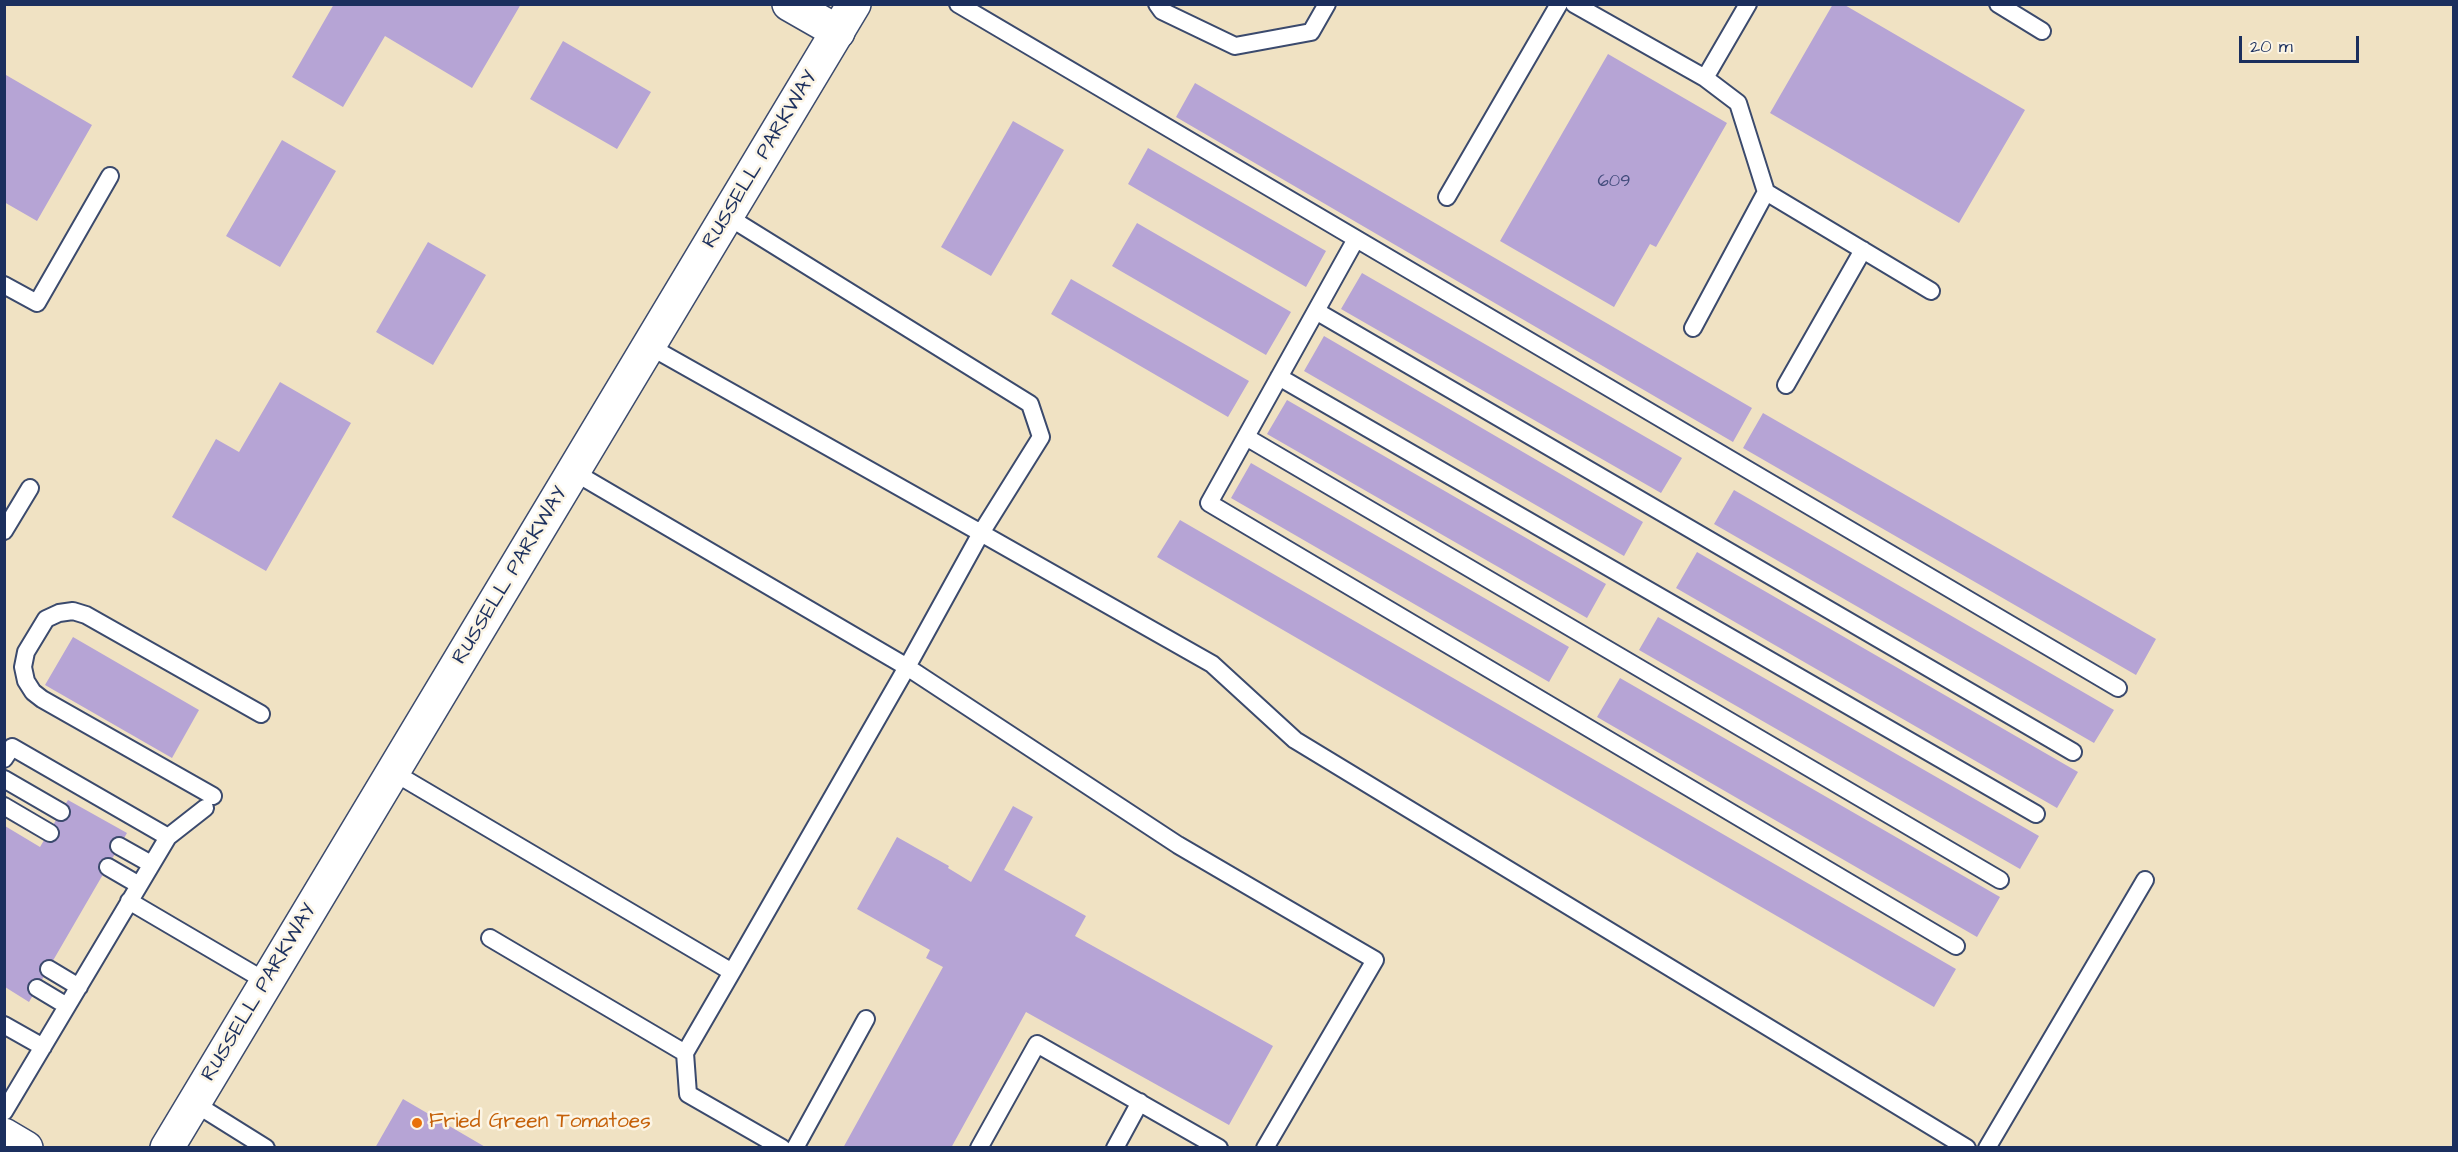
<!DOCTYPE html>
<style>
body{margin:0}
#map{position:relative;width:2458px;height:1152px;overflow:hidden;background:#f0e2c3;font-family:"Architects Daughter",sans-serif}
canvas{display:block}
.frame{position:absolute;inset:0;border:6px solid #1b2f5e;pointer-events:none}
.scale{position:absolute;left:2239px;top:36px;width:120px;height:27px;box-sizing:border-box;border:3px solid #1b2f5e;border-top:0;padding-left:8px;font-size:18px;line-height:21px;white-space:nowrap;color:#1b2f5e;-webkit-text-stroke:4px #fcf5e5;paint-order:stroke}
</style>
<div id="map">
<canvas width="2458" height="1152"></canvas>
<div class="frame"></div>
<div class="scale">20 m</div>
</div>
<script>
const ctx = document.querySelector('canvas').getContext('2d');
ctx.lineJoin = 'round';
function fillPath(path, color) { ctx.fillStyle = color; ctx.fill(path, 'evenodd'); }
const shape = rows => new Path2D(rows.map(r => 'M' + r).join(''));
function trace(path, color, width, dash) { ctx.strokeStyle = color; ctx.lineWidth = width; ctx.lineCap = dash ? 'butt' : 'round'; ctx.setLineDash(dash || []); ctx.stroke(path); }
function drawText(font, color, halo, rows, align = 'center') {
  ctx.font = font + ' "Architects Daughter",sans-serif'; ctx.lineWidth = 5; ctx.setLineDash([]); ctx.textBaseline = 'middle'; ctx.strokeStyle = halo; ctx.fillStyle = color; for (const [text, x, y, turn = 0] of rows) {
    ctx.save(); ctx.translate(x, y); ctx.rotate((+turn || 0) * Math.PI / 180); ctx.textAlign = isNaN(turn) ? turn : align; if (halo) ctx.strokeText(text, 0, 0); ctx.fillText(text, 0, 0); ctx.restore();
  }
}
const building = shape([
 [334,4,521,4,472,88,385,36,343,107,292,77],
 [1833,4,1843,4,2025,110,1959,223,1770,113],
 [563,41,651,92,617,149,530,99],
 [1608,54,1727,123,1656,247,1650,244,1614,307,1500,241],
 [6,75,92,125,37,221,4,202],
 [1195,83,1752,408,1733,442,1176,117],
 [1013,121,1064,150,991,276,941,247],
 [282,140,336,171,280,267,226,236],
 [1148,148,1326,251,1306,287,1128,184],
 [1137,223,1291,312,1266,355,1112,266],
 [428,242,486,275,433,365,376,332],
 [1362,273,1682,458,1661,493,1341,309],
 [1071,279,1249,381,1228,417,1051,314],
 [1324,336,1643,522,1624,556,1304,371],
 [280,382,351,423,266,571,172,517,216,439,239,452],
 [1287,400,1606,584,1587,618,1267,434],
 [1763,413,2156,639,2136,675,1743,448],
 [1251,463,1569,647,1549,682,1231,498],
 [1734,490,2114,710,2094,743,1714,524],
 [1180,520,1956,969,1934,1007,1157,557],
 [1697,552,2078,772,2057,808,1676,588],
 [1658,617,2039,836,2020,869,1639,650],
 [73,637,199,710,172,758,45,685],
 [1620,678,2000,897,1977,937,1597,717],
 [68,800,127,833,29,1002,5,987,5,826,40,847],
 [1013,806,1033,817,1004,870,1086,916,1075,936,1273,1046,1229,1125,1026,1012,951,1148,843,1148,943,967,926,958,930,950,857,909,897,837,949,866,948,868,971,882],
 [403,1099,487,1148,375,1148]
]);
const service = shape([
 [958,4,2118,688],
 [1157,4,1162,11,1235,46,1311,32,1327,4],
 [1574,4,1705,78,1748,4],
 [1998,4,2042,31],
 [1766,192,1931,291],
 [1447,197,1559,4],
 [727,216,1030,404,1041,437,981,533,1212,664,1295,740,1967,1148],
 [1356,239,1209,503,1956,946],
 [4,285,37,303,110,176],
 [1316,311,2073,752],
 [1693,328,1766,192,1738,103,1705,78],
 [649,346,981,533,907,667,1178,845,1375,960,1265,1148],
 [1279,377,2036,814],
 [1786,385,1863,250],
 [1246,437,2000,880],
 [4,531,30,488],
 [4,759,12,747,168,837,4,1112],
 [393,772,732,972,907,667,574,472],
 [4,779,61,812],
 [213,796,42,699,33,692,26,681,23,667,26,652,46,619,59,613,73,611,86,615,261,714],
 [4,806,50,833],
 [168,837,205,808],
 [119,846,151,864],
 [108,867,139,885],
 [129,901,267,982],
 [490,938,685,1053,732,972],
 [49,969,79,987],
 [37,988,67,1006],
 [4,1025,43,1047],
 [685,1053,688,1094,782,1148],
 [194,1103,266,1148],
 [795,1148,866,1019],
 [979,1148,1037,1044,1219,1148],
 [1115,1148,1140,1102],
 [1987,1148,2145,880]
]);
const minor = shape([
 [789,4,838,32],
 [4,1135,26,1148]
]);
const primary = shape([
 [167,1148,854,4]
]);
const markers = [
 [417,1123,6,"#e8710a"]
];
const numberNames = [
 ["609",1614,182]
];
const streetNames = [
 ["RUSSELL PARKWAY",761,160,-59],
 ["RUSSELL PARKWAY",511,576,-59],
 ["RUSSELL PARKWAY",260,993,-59]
];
const foodNames = [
 ["Fried Green Tomatoes",429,1123]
];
fillPath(building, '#b6a4d5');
trace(service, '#3b4a6d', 20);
trace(minor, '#3b4a6d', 36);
trace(primary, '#3b4a6d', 36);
trace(service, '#fff', 16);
trace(minor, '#fff', 33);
trace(primary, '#fff', 33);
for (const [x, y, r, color] of markers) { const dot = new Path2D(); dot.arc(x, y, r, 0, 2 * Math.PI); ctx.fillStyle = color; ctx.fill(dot); trace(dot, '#fcf5e5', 2); }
drawText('18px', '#424c7c', null, numberNames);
drawText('21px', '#1b2f5e', '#fcf5e5', streetNames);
drawText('21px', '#c56008', '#fcf5e5', foodNames, 'left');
</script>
